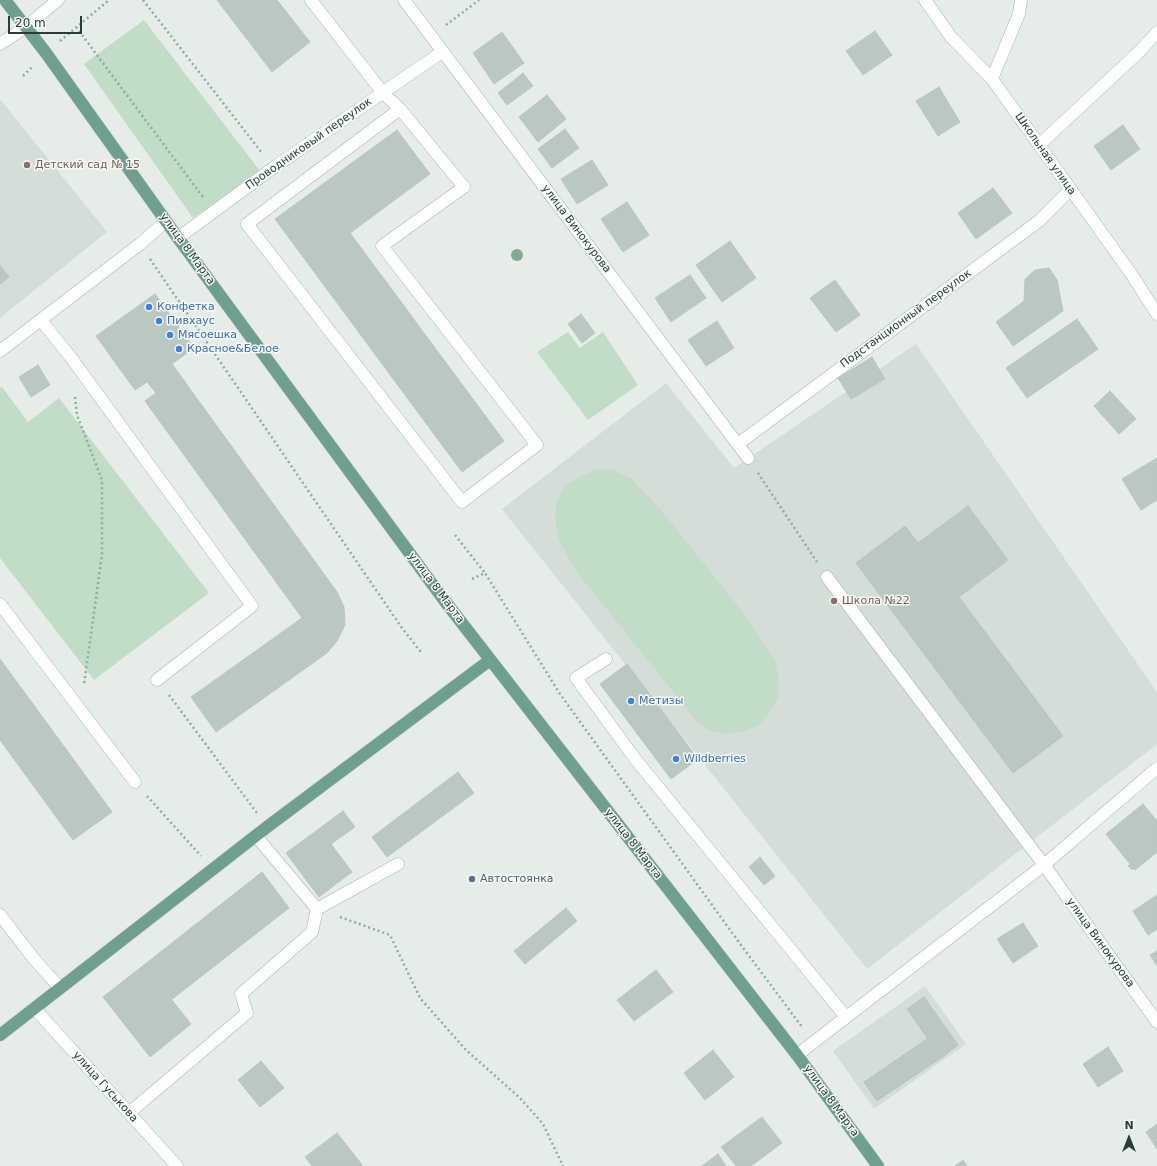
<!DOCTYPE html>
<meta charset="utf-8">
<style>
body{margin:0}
#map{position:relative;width:1157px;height:1166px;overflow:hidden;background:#e6ede9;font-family:"DejaVu Sans",sans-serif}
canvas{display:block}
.north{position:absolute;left:1109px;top:1118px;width:40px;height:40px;-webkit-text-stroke:3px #f6faf8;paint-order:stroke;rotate:0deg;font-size:11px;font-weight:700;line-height:16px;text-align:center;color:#263e36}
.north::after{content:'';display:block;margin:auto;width:14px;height:18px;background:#263e36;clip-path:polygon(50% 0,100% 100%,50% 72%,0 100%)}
.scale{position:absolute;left:8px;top:16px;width:74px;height:18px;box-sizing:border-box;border:2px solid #263e36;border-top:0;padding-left:5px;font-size:12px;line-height:14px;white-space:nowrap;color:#263e36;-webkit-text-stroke:3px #f6faf8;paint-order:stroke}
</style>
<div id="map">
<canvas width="1157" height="1166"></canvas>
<div class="north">N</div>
<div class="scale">20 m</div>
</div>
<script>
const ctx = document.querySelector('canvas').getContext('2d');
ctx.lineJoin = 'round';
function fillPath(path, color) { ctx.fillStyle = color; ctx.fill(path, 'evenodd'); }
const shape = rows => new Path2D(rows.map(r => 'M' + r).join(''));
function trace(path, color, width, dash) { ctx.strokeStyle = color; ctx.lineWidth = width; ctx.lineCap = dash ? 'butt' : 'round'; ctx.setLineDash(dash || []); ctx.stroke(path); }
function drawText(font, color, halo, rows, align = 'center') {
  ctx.font = font + ' "DejaVu Sans",sans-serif'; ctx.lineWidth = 3; ctx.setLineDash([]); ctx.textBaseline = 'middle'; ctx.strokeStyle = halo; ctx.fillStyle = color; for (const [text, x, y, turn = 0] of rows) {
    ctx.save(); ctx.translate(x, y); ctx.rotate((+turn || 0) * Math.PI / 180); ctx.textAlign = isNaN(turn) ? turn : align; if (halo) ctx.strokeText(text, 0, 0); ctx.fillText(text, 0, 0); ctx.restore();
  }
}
const built = shape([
 [0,99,107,232,0,318],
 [916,344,1157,692,1157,744,867,969,502,509,666,383,734,468],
 [925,986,966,1044,874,1109,833,1051]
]);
const green = shape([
 [144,20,260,171,193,218,84,64],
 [568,332,580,348,603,332,638,385,588,420,537,352],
 [2,387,28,422,59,398,209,593,94,680,0,558,0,388],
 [597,469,614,470,632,479,665,515,737,605,776,663,779,683,778,697,769,714,757,726,740,732,724,734,710,731,696,720,576,571,559,540,555,515,557,501,565,486,581,476]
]);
const building = shape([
 [217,0,277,0,310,42,272,72,217,0],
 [875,31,892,55,863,75,846,51,875,31],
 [502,32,524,63,494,84,473,53,502,32],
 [523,73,533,86,507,105,498,93,523,73],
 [939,87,960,122,938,136,916,101,939,87],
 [547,95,566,119,538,142,519,117,547,95],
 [1123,125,1140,149,1111,170,1094,146,1123,125],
 [565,129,579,148,552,168,538,149,565,129],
 [397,130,430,174,350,233,504,441,462,472,275,219,397,130],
 [592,160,608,185,577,204,561,179,592,160],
 [993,188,1012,213,976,239,958,213,993,188],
 [627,202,649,235,623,252,601,219,627,202],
 [730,241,756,278,722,302,696,265,730,241],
 [0,265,9,277,0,284,0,265],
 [1049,268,1057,280,1063,311,1013,346,996,322,1024,301,1025,279,1035,270,1049,268],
 [690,275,706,298,671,322,655,298,690,275],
 [835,280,860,315,836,332,810,298,835,280],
 [155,294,194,348,172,364,337,592,344,607,345,625,337,641,327,653,216,732,191,697,302,618,145,401,156,393,147,382,135,390,96,336,155,294],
 [581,314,595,333,582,343,568,324,581,314],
 [1077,319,1098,349,1027,398,1006,368,1077,319],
 [717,321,734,348,706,366,688,340,717,321],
 [872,357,885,379,851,399,838,378,872,357],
 [38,365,50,385,31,397,19,377,38,365],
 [1110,391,1136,419,1119,434,1094,406,1110,391],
 [1157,458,1157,500,1141,510,1122,479,1157,458],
 [968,506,1008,560,959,597,1063,736,1013,773,856,563,905,526,918,543,968,506],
 [0,659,112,812,73,840,0,740,0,659],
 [627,664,698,759,671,779,600,684,627,664],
 [458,772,474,793,387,857,372,837,458,772],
 [1143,804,1157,821,1157,852,1135,870,1133,868,1132,870,1128,866,1130,864,1106,834,1143,804],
 [343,811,355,827,331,844,352,872,319,897,286,853,343,811],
 [760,857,775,876,764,885,749,867,760,857],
 [262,872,289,908,171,1000,144,965,262,872],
 [1157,895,1157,929,1148,935,1133,911,1157,895],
 [566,908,577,921,525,964,514,951,566,908],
 [1023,923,1038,946,1013,963,997,939,1023,923],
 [1157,951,1157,966,1150,955,1157,951],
 [144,965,191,1024,150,1057,103,997,144,965],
 [656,970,673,992,634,1021,617,1000,656,970],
 [924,997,958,1045,941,1058,907,1009,924,997],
 [927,1039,941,1058,877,1101,864,1082,927,1039],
 [1108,1047,1123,1071,1098,1087,1083,1064,1108,1047],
 [713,1050,734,1077,705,1100,684,1073,713,1050],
 [261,1061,284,1088,260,1107,238,1080,261,1061],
 [762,1117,782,1143,751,1166,736,1166,721,1147,762,1117],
 [1157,1124,1157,1149,1146,1132,1157,1124],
 [337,1133,363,1166,312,1166,305,1157,337,1133],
 [718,1154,726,1166,702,1166,718,1154],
 [963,1160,967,1166,955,1166,963,1160]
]);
const path = shape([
 [143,0,262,153],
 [446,25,479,0],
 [76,27,203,197],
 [60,41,109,0],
 [23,76,33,66],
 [150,259,402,628,421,652],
 [75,397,77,415,102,480,102,555,84,684],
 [758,473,817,562],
 [455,535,485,573],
 [472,579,485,573,560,694,738,941,802,1027],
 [169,695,257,813],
 [147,796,201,856],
 [340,917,390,935,420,998,466,1050,520,1098,543,1124,563,1166]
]);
const minor = shape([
 [311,0,383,93,400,109],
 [404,0,748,458],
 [925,0,951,37,992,79,1132,275,1157,314],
 [0,44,26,27,58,0],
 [992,79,1019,14,1021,0],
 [400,109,464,187,382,246,537,445,462,502,247,224,400,109],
 [1039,145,1140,51,1157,32],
 [178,238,273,168,442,52],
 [41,320,72,359,252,606,157,680],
 [0,351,140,244,166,221],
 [738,444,1039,221,1070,190],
 [827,577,1044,865,1157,1022],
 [0,604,135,782],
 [606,659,576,678,636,760,846,1017],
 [317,909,398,864],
 [0,915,34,959,60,988],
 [34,1008,177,1166],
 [797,1055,1044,865,1157,768],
 [129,1113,247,1013,241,994,312,932,317,909,256,836]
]);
const major = shape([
 [5,0,46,53,178,238,444,600,797,1055,878,1166],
 [0,1035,267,827,490,660]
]);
const trees = [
 [517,255]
];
const markers = [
 [27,165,4,"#8d6e63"],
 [149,307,4,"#3f7fe0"],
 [159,321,4,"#3f7fe0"],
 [170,335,4,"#3f7fe0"],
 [179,349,4,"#3f7fe0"],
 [834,601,4,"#8d6e63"],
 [631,701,4,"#3f7fe0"],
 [676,759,4,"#3f7fe0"],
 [472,879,4,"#5c6f8a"]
];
const streetNames = [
 ["Проводниковый переулок",309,144,-35],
 ["Школьная улица",1045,154,55],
 ["улица Винокурова",576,229,53],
 ["улица 8 Марта",187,249,54],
 ["Подстанционный переулок",906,319,-36],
 ["улица 8 Марта",436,588,53],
 ["улица 8 Марта",633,844,52],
 ["улица Винокурова",1100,943,54],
 ["улица Гуськова",105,1087,48],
 ["улица 8 Марта",831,1101,54]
];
const educationNames = [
 ["Детский сад № 15",35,165],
 ["Школа №22",842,601]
];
const shopNames = [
 ["Конфетка",157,307],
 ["Пивхаус",167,321],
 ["Мясоешка",178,335],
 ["Красное&Белое",187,349],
 ["Метизы",639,701],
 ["Wildberries",684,759]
];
const serviceNames = [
 ["Автостоянка",480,879]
];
fillPath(built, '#d4ddd8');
fillPath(green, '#c1dcc7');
fillPath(building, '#bbc8c2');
trace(building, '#b8c7c0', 1);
trace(minor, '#a9b5b0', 13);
trace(major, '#c2c9c7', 13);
trace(path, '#89aea0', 2.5, [2, 3]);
trace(minor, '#fff', 12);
trace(major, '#6e9f90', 12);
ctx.fillStyle = '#84a990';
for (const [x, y] of trees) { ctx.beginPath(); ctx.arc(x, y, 6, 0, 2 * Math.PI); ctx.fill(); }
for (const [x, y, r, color] of markers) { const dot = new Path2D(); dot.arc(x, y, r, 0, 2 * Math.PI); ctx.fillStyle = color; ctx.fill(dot); trace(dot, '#f6faf8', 1.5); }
drawText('11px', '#263e36', '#f6faf8', streetNames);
drawText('11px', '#785e54', '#f6faf8', educationNames, 'left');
drawText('11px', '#366cbe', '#f6faf8', shopNames, 'left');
drawText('11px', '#4e5e75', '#f6faf8', serviceNames, 'left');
</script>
